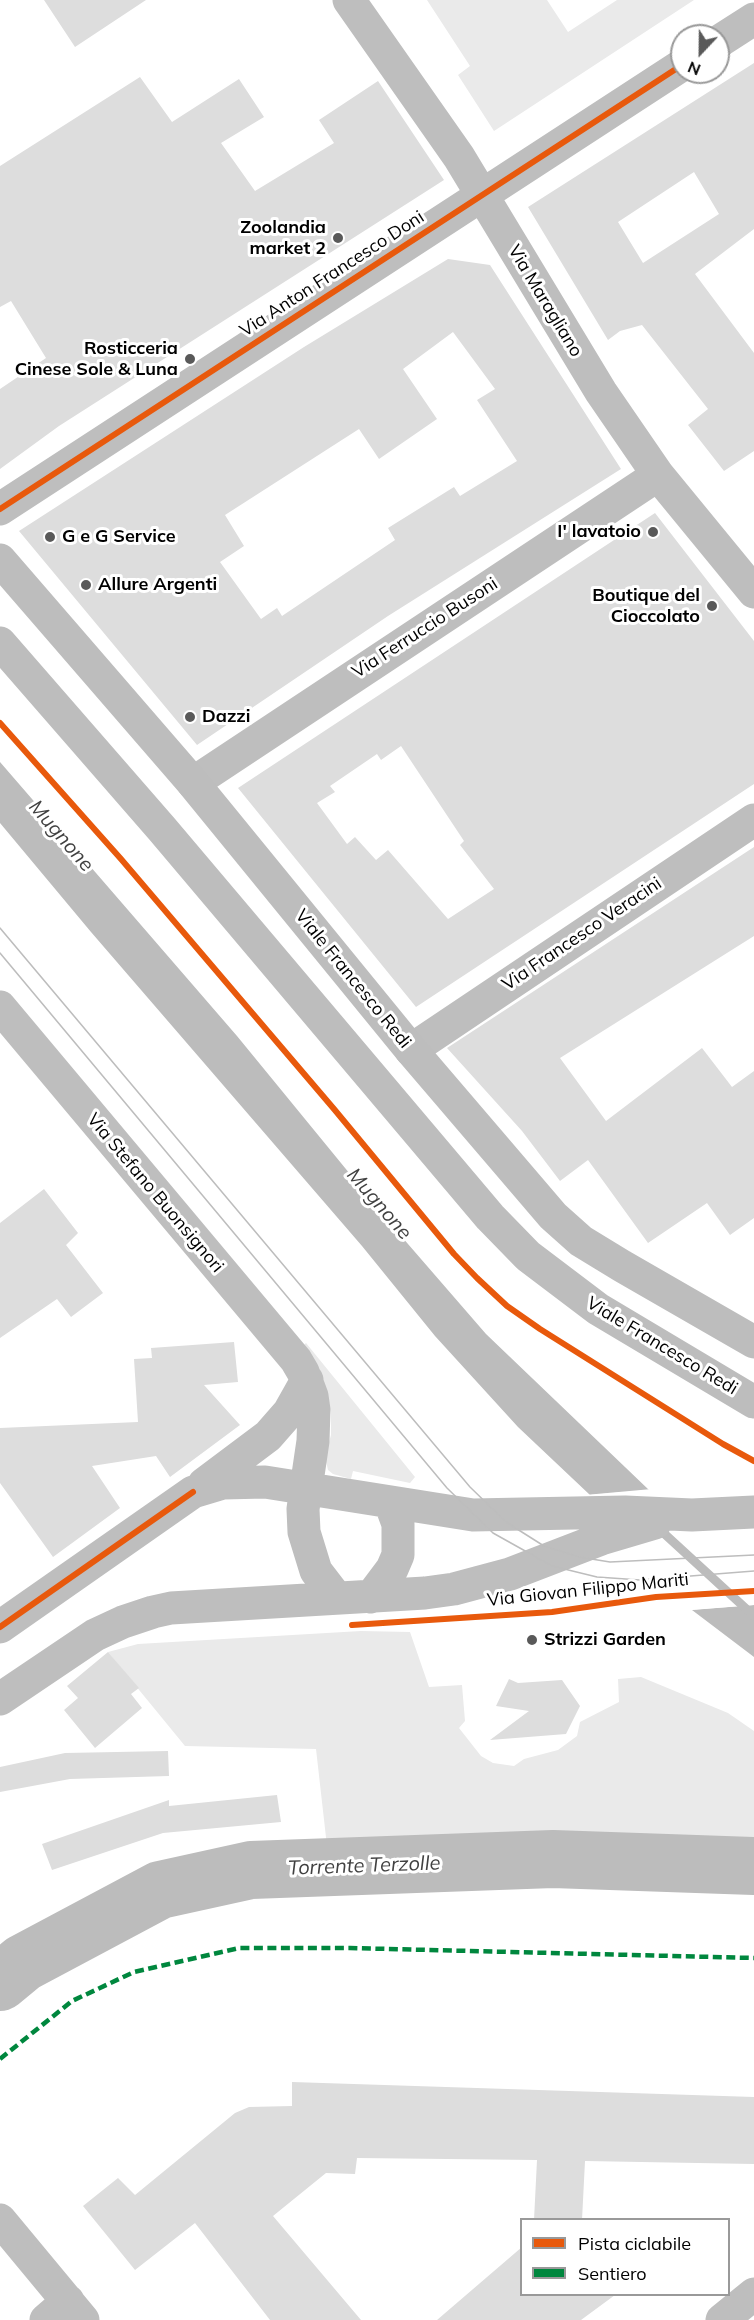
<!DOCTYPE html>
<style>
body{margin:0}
#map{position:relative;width:754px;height:2320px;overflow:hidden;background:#fff;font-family:Mulish,sans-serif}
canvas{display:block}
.legend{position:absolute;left:520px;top:2218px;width:210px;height:78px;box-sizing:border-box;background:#fff;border:2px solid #999;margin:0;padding:8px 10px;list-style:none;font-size:18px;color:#000}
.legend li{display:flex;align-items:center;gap:12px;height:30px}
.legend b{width:30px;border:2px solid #999}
.north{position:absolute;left:670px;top:24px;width:60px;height:60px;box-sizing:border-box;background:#fff;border:2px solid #999;border-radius:50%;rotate:202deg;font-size:16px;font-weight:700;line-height:24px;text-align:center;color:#000}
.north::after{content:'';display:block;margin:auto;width:21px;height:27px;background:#595959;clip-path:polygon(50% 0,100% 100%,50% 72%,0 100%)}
</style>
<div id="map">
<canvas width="754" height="2320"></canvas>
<ul class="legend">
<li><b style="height:8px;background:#e8590c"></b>Pista ciclabile</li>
<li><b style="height:8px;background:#00873e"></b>Sentiero</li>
</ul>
<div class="north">N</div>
</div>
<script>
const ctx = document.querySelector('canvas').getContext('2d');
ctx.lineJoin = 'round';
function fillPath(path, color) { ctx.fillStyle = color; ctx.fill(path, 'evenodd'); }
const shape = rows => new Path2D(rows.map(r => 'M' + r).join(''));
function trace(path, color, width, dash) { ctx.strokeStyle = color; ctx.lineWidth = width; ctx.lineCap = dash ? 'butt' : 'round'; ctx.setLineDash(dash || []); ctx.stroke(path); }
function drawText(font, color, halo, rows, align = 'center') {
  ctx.font = font + ' Mulish,sans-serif'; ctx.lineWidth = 6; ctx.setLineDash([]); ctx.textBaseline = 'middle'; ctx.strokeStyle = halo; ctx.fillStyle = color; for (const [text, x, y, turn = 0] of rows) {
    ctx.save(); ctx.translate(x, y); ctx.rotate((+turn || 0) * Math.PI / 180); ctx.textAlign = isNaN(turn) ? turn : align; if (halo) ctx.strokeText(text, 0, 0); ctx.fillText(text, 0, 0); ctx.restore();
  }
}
const green = shape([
 [427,0,547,0,568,32,617,0,694,0,494,131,458,75,470,66],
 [306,1343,415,1477,410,1483,353,1471,351,1479,333,1474,328,1470,325,1457,331,1435,331,1414,327,1391,302,1347],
 [361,1631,410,1632,429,1687,462,1685,465,1721,459,1728,481,1756,493,1763,514,1766,524,1759,558,1750,577,1736,580,1722,619,1702,618,1679,641,1677,728,1713,754,1731,754,1853,328,1855,316,1749,185,1746,108,1652,138,1644]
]);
const water = shape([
 [0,762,237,1036,395,1229,486,1334,649,1490,590,1495,518,1427,435,1336,362,1246,91,932,0,823],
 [754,1605,754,1657,692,1610]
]);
const pier = shape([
 [652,1489,649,1493,590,1498,585,1495],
 [754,1602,754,1605,689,1610,692,1607]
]);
const stream = shape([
 [657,1527,754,1616]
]);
const river = shape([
 [0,1982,23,1963,160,1890,251,1870,553,1859,754,1866]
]);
const building = shape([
 [44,0,146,0,75,47],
 [754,63,754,229,695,274,754,353,754,451,724,471,688,425,708,409,642,325,620,331,608,340,528,207],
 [694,172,719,214,643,263,618,222],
 [140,77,172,122,239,79,264,117,221,143,255,191,334,143,319,120,378,81,444,180,59,426,0,469,0,389,46,358,11,301,0,307,0,166],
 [448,259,490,265,621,469,388,616,197,745,19,531,304,347],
 [453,332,495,389,477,400,517,461,460,496,454,487,388,528,395,540,282,616,277,608,261,619,220,562,244,546,225,515,359,429,379,459,437,419,403,369],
 [655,513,754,641,754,784,416,1007,238,788],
 [401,746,464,841,460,845,494,889,448,919,388,850,376,860,355,837,347,844,317,803,335,792,330,786,377,754,381,760],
 [754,847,754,936,560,1058,606,1121,702,1048,732,1087,754,1071,754,1218,730,1235,707,1203,648,1243,588,1160,560,1181,522,1131,447,1048],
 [44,1189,78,1233,66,1245,103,1293,71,1317,57,1299,0,1338,0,1223],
 [234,1342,238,1382,204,1385,240,1425,170,1477,156,1456,92,1466,120,1508,53,1557,0,1483,0,1428,138,1422,134,1359,152,1358,151,1348],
 [108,1652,139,1688,131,1694,142,1708,95,1748,64,1710,78,1698,67,1686],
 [509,1679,518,1683,562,1680,580,1706,566,1734,490,1740,529,1711,496,1706],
 [168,1751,169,1776,70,1779,0,1792,0,1767,65,1753],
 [277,1795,281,1822,163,1833,52,1870,42,1844,169,1800,169,1806],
 [292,2082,754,2097,754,2164,585,2161,582,2220,534,2220,537,2160,357,2158,355,2174,326,2173,273,2216,361,2320,270,2320,195,2223,135,2270,83,2206,118,2178,135,2195,235,2113,249,2107,292,2106],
 [522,2247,522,2295,615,2295,581,2320,437,2320]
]);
const minor = shape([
 [349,0,459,157,601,392,658,475,754,592],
 [718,42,754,19],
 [0,509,682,65],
 [193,783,658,475],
 [0,1007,296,1360,303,1372,312,1396,314,1410,313,1441,303,1509,304,1532,316,1571,336,1597],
 [411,1050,754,820],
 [204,1484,268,1436,289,1412,307,1380],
 [371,1597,392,1569,398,1555,398,1524,390,1502],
 [0,1627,193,1492,223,1483,265,1482,473,1515,625,1512,692,1515,754,1512],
 [0,1699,95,1635,123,1622,153,1612,171,1608,425,1593,454,1589,510,1574,601,1539,655,1523],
 [0,2220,83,2320],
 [46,2320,68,2301],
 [722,2320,754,2294]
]);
const major = shape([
 [0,560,193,783,411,1050,553,1216,581,1241,622,1266,754,1342],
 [0,643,162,829,490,1217,528,1256,598,1309,754,1402]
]);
const tram = shape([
 [0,928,470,1487,506,1522,544,1546,579,1557,610,1562,754,1555],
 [0,953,447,1488,493,1533,552,1566,597,1577,640,1580,754,1571]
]);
const quiet = shape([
 [0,2059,72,2001,134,1972,239,1948,350,1948,754,1958]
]);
const cycleway = shape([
 [0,509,682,65],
 [0,723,121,859,334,1109,454,1254,477,1278,507,1306,540,1329,723,1444,754,1461],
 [352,1625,552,1612,656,1597,754,1591],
 [0,1627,193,1492]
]);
const markers = [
 [338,238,6,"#595959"],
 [190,359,6,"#595959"],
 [653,532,6,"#595959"],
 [50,537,6,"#595959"],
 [86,585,6,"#595959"],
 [712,606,6,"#595959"],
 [190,717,6,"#595959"],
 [532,1640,6,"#595959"]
];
const poiNames = [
 ["Zoolandia",326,228],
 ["market 2",326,249],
 ["Rosticceria",178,349],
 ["Cinese Sole & Luna",178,370],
 ["I' lavatoio",641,532],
 ["G e G Service",62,537,"left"],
 ["Allure Argenti",98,585,"left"],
 ["Boutique del",700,596],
 ["Cioccolato",700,617],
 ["Dazzi",202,717,"left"],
 ["Strizzi Garden",544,1640,"left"]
];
const streetNames = [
 ["Via Anton Francesco Doni",332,274,-33],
 ["Via Maragliano",545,301,59],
 ["Via Ferruccio Busoni",425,628,-33],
 ["Via Francesco Veracini",582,934,-34],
 ["Viale Francesco Redi",353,979,51],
 ["Via Stefano Buonsignori",155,1193,50],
 ["Viale Francesco Redi",662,1346,31],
 ["Via Giovan Filippo Mariti",588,1590,-6]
];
const waterNames = [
 ["Mugnone",61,836,49],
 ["Mugnone",379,1204,49],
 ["Torrente Terzolle",364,1866,-2]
];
fillPath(green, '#eaeaea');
fillPath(water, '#bcbcbc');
fillPath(pier, '#fff');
trace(stream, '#bcbcbc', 9);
trace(river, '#bcbcbc', 58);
fillPath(building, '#ddd');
trace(minor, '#bebebe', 33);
trace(major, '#bdbdbd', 33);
trace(tram, '#bdbdbd', 1.5);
trace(quiet, '#00873e', 4.5, [9, 4.5]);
trace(cycleway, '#e8590c', 6);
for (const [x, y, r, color] of markers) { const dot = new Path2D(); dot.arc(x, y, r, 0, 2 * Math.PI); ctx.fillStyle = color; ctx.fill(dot); trace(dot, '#fff', 2); }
drawText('bold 18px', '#000', '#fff', poiNames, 'right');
drawText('18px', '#000', '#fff', streetNames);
drawText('italic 20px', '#414141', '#fff', waterNames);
</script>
